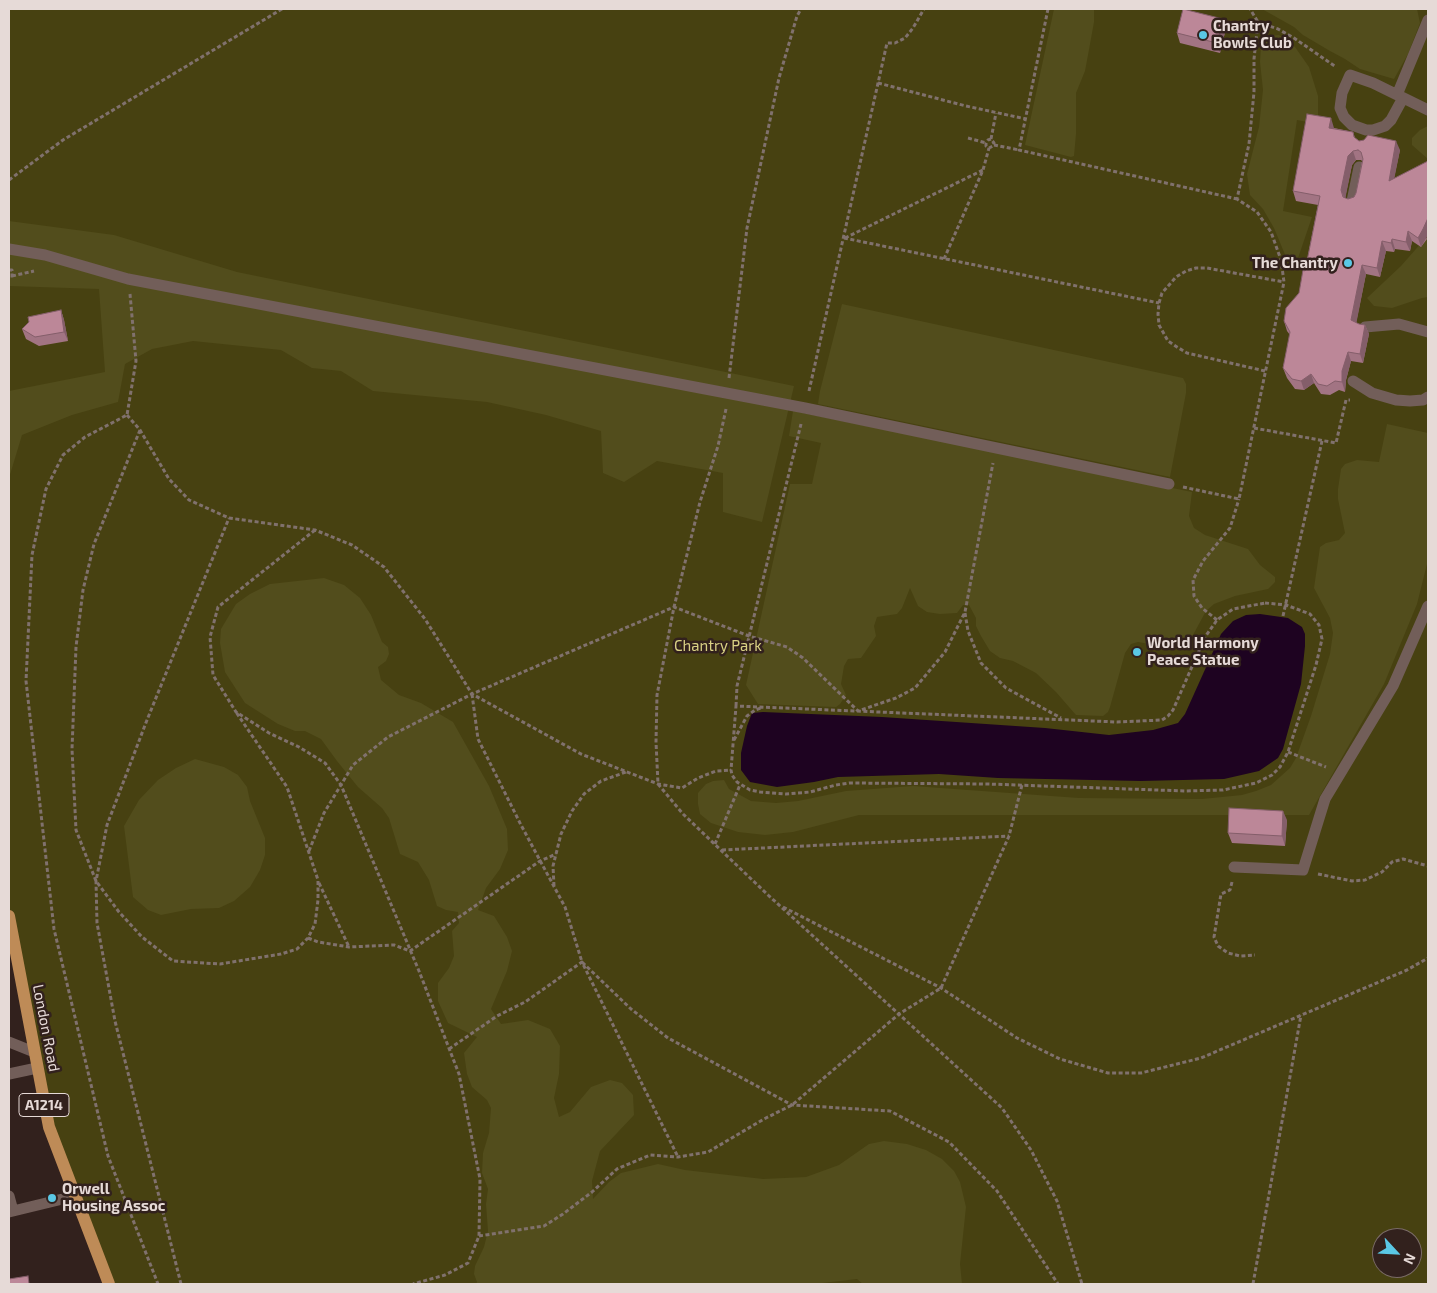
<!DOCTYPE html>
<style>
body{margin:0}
#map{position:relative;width:1437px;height:1293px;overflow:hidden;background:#32211d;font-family:"Exo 2",sans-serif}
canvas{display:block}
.frame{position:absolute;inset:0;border:10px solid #e6dad7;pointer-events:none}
.north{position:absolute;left:1372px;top:1228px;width:50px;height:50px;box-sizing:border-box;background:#32211d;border:1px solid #7a6b67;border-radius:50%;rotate:115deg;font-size:14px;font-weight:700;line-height:20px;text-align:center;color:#e6dad7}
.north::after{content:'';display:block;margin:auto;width:18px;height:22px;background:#5ac8e5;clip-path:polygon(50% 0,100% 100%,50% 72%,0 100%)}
</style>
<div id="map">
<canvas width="1437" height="1293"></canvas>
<div class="frame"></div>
<div class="north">N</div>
</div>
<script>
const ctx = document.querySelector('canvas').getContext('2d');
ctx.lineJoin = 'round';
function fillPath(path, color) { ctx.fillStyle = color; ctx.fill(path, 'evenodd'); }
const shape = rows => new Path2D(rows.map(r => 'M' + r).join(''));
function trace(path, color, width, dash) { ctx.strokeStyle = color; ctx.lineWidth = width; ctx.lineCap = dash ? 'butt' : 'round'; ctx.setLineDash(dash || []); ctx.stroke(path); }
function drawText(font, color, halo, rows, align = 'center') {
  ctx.font = font + ' "Exo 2",sans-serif'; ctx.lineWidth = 5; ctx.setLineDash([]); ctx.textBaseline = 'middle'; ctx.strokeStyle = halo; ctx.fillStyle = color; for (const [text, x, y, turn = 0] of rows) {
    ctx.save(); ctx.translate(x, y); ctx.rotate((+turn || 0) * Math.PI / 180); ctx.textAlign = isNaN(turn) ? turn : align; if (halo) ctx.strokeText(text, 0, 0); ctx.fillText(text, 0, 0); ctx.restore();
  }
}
const green = shape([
 [9,9,1428,9,1428,1284,109,1284,49,1127,9,916],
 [1382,1238,1412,1238,1412,1268,1382,1268]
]);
const forest = shape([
 [1054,9,1094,9,1094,22,1088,55,1085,71,1076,93,1076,134,1074,156,1071,157,1025,145],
 [1262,9,1417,9,1420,23,1408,54,1394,79,1360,69,1345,59,1330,51,1303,35,1294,27],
 [1279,35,1295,47,1309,67,1318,96,1318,124,1297,120,1283,211,1312,217,1295,267,1286,257,1274,228,1263,209,1250,195,1247,174,1259,127,1263,90,1260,62,1261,46,1268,36],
 [1428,126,1428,159,1412,145,1412,138,1420,130],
 [9,221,114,235,237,272,794,386,762,522,723,512,723,473,657,461,624,482,603,473,601,431,546,415,487,402,373,391,341,371,312,368,281,350,193,341,152,349,125,364,118,402,72,415,22,435,9,478,9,391,105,372,99,289,9,286],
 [1428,229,1428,297,1422,298,1392,308,1374,306,1367,298,1401,266,1423,241],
 [842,304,1183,378,1186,384,1186,393,1170,477,818,404,820,391],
 [793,411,1192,492,1189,516,1194,528,1205,535,1248,549,1260,565,1275,577,1275,582,1268,589,1235,596,1214,604,1206,611,1187,646,1184,648,1166,647,1138,642,1131,644,1125,653,1110,707,1108,712,1103,716,1076,715,1056,692,1036,673,1013,661,1000,658,990,651,981,636,976,626,976,618,969,605,963,605,957,613,940,614,927,612,918,606,910,588,902,608,897,614,877,617,874,626,876,636,861,658,848,659,844,666,841,684,846,695,840,704,836,707,758,704,746,685,790,484,812,484,821,443,789,436],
 [1387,424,1428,433,1428,560,1417,604,1384,684,1309,815,859,815,793,832,765,835,738,832,711,823,700,814,698,804,698,793,706,784,713,781,724,780,729,789,751,801,776,803,798,801,846,791,913,786,1079,798,1202,799,1242,795,1256,791,1271,785,1290,768,1296,758,1311,716,1330,654,1333,633,1330,618,1314,588,1320,547,1326,543,1339,540,1345,533,1338,499,1338,489,1341,469,1345,464,1357,460,1379,462],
 [324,578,344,585,360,598,371,615,382,642,388,647,389,654,386,661,378,667,381,680,399,695,421,703,453,722,489,786,507,829,508,850,500,869,486,888,478,910,494,916,507,937,512,951,507,971,491,1009,501,1024,528,1020,550,1029,560,1046,559,1074,554,1098,559,1117,570,1112,591,1087,610,1080,622,1083,633,1095,634,1115,600,1151,592,1181,593,1199,609,1182,621,1173,658,1164,685,1170,763,1179,806,1177,839,1165,869,1144,884,1141,907,1144,926,1150,942,1159,954,1171,960,1182,966,1207,960,1264,962,1284,863,1284,857,1279,814,1284,476,1284,477,1282,474,1274,475,1266,484,1247,488,1231,486,1204,488,1189,482,1173,483,1153,489,1133,491,1108,487,1100,472,1087,467,1074,464,1053,477,1037,448,1023,438,1001,438,983,449,968,454,956,452,931,459,923,458,912,446,910,437,906,429,880,418,862,400,854,389,818,382,808,358,787,337,761,321,739,305,731,295,731,278,724,245,703,225,672,220,643,221,629,236,604,250,594,270,584],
 [195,759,224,767,238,775,247,787,250,801,265,838,265,855,260,870,250,887,234,901,219,908,191,909,161,915,148,910,133,897,124,826,139,800,158,780,176,768]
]);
const water = shape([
 [1260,614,1288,618,1302,627,1305,634,1305,646,1301,684,1283,749,1278,758,1259,771,1224,779,1141,781,998,778,939,774,838,777,814,782,777,787,750,782,741,770,741,753,747,726,752,713,763,712,882,717,1045,728,1109,735,1153,730,1178,723,1185,714,1221,634,1233,621,1246,615]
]);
const path = shape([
 [1048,9,1019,150,1237,199],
 [1258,22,1278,29,1294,38,1336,67],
 [878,83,966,106,1026,119],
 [968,138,986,143],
 [991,139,988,140,986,143,986,146,989,148,993,146,994,143,991,139,996,113],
 [994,145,1019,150],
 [9,180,63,140,282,9],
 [844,238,1159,303],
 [845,238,983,170],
 [944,259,983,170,989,148],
 [9,270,12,270,12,276,9,276],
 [12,276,34,271],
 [130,294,136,361,127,415,85,437,63,455,46,489,32,555,26,681,54,929,108,1156,158,1284],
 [1265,371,1187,353,1177,347,1168,341,1159,325,1158,314,1159,303,1162,293,1176,277,1186,271,1196,268,1207,268,1284,282],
 [729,378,747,228,779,78,797,16,801,9],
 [809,391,887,43,895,43,905,38,913,28,924,9],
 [726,409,718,446,700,502,674,607,657,695,656,742,658,784,683,814,768,895,1002,1108,1031,1150,1057,1201,1082,1284],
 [127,415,140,430,169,479,189,500,229,518,315,530,352,545,384,567,425,619,472,694,581,754,658,784,682,788,698,778,716,771,731,770],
 [1254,428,1336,443,1346,400,1350,400],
 [140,430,94,544,83,590,76,647,72,749,76,830,96,881,119,912,142,937,173,961,220,964,281,954,297,949,308,938,315,924,318,900,318,880,287,787,236,712],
 [1183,487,1239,499,1284,282,1281,260,1271,232,1257,212,1237,199,1249,144,1254,92,1254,59,1258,22,1250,9],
 [315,530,218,607,210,637,213,675,236,712,269,733,299,747,325,763,341,785,419,971,459,1074,480,1179,479,1236,468,1263,445,1275,413,1284],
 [1265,603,1286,605,1310,614,1319,625,1322,639,1316,665,1288,752,1280,767,1272,775,1256,783,1223,790,1185,791,988,784,849,783,836,785,810,792,786,794,760,792,750,790,737,782,732,775,731,770,736,706,1117,722,1162,720,1168,716,1173,710,1205,637,1217,620,1233,609,1265,603],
 [965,613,968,631,981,663,1006,688,1061,718],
 [1283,616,1322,441],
 [1217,620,1202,608,1194,596,1193,580,1203,561,1230,528,1239,499],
 [472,694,478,739,521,825,565,907,582,962,631,1009,668,1038,792,1105,890,1111,949,1142,997,1191,1058,1284],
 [736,706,737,686,801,424],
 [734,740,747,716,755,710,761,708],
 [1288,752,1326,767],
 [715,844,740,785],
 [722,850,1009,836],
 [309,851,324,813,353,765,388,737,472,694,674,607,749,636,787,647,803,658,858,711,896,698,915,688,945,652,965,612,993,463],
 [1318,874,1352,881,1365,880,1382,872,1392,862,1403,859,1428,866],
 [1232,882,1230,890,1221,894,1214,937,1218,946,1228,953,1240,956,1255,955],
 [319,883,349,947],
 [554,886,553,866,561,834,572,811,584,794,601,781,626,772],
 [783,907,941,988,1017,1038,1060,1059,1108,1073,1141,1073,1201,1058,1407,970,1428,958],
 [308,938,318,942,349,947,394,945,410,951,540,861,556,854],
 [449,1049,497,1016,525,1002,582,962,678,1157],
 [479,1236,544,1226,563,1214,592,1192,617,1169,650,1155,678,1157,708,1152,764,1119,792,1105,899,1014,941,988,1009,836,1022,785],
 [181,1284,115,1021,97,923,96,881,107,825,147,720,229,518],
 [1253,1284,1301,1015]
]);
const service = shape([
 [1397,95,1428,20],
 [1403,98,1391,120,1385,126,1373,130,1366,130,1352,125,1344,117,1340,108,1342,93,1350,75,1373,83,1428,110],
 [1352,201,1359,167],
 [9,249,45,255,128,279,805,408,1169,484],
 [1365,327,1399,324,1428,332],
 [1353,381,1372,393,1396,400,1410,401,1423,400,1428,397],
 [1234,867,1303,870,1325,799,1393,686,1428,606],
 [9,1042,34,1052],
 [9,1074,37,1068],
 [9,1196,13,1211],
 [9,1212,75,1196]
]);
const primary = shape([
 [9,916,49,1127,109,1284]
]);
const wall = shape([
 [1223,19,1226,28,1220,53,1180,43,1177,33],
 [1334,128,1353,132,1355,138,1359,141,1400,150,1394,178,1427,239,1421,247,1412,241,1410,251,1395,249,1394,252,1386,251,1380,277,1366,274,1356,323,1359,324,1365,325,1369,334,1363,363,1351,361,1346,380,1345,392,1339,390,1330,395,1321,394,1314,383,1304,390,1295,389,1287,378,1283,368,1290,335,1287,331,1284,321,1299,293,1305,271,1318,205,1296,201,1293,191],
 [1356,160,1361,160,1362,161,1356,193,1354,197,1348,199,1345,198,1352,165],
 [61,310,64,320,68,341,39,346,26,339,22,329],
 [1287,820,1285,846,1232,843,1228,833]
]);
const shadedWall = shape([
 [1223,19,1226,28,1220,53,1217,43],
 [1331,118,1334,128,1333,137,1329,128],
 [1396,141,1400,150,1392,190,1389,181],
 [1353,151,1356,160,1352,165,1345,200,1341,190,1348,156],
 [1428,218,1428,235,1421,247,1418,238],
 [1408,231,1412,241,1410,251,1406,242],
 [1392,239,1395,249,1394,252,1391,243],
 [1382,241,1386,251,1380,277,1377,268],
 [1362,265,1366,274,1355,330,1351,320],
 [61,310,64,320,68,341,64,332],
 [1365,325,1369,334,1363,363,1360,354],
 [1348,352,1351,361,1346,380,1345,392,1342,382,1342,371],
 [1311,374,1314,383,1304,390,1301,381],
 [1283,811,1287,820,1285,846,1282,836]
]);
const building = shape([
 [1183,9,1223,19,1217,43,1177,33,1183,9],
 [1307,114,1331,118,1329,128,1353,132,1354,137,1359,141,1364,140,1368,135,1396,141,1389,181,1428,161,1428,218,1423,229,1418,238,1408,231,1406,242,1392,239,1391,243,1382,241,1377,268,1362,265,1351,320,1359,324,1365,325,1360,354,1348,352,1342,371,1342,382,1335,381,1327,386,1318,384,1311,374,1301,381,1292,379,1283,368,1290,332,1284,321,1286,308,1299,293,1303,270,1305,271,1320,196,1293,191,1307,114],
 [1358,150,1361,152,1363,159,1356,193,1354,197,1348,199,1343,197,1341,190,1348,156,1353,151,1358,150],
 [61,310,64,332,35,337,22,329,29,322,28,317,61,310],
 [1229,808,1283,811,1282,836,1228,833,1229,808],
 [28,1276,29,1284,9,1284,9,1279,28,1276]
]);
const markers = [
 [1203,35,5,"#5ac8e5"],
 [1348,263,5,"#5ac8e5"],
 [1137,652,5,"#5ac8e5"],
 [52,1198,5,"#5ac8e5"]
];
const shields = [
 [44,1105,50]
];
const shieldNames = [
 ["A1214",44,1105]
];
const poiNames = [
 ["Chantry",1213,26],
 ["Bowls Club",1213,43],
 ["The Chantry",1338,263,"right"],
 ["World Harmony",1147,643],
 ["Peace Statue",1147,660],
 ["Orwell",62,1189],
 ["Housing Assoc",62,1206]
];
const parkNames = [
 ["Chantry Park",718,646]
];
const streetNames = [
 ["London Road",46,1028,79]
];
fillPath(green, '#474111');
fillPath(forest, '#524d1c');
fillPath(water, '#1e0321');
trace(path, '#80716d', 3, [4, 2.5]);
trace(service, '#725e59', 11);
trace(primary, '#be8b57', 12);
fillPath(wall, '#a27483');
fillPath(shadedWall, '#845e6a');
fillPath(building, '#bc8798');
trace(building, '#845e6a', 1);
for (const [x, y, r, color] of markers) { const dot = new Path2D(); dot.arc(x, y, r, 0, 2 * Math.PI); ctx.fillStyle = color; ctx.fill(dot); trace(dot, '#32211d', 2); }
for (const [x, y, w] of shields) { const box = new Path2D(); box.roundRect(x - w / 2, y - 11.5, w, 23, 4); ctx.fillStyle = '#32211d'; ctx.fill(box); trace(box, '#e6dad7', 1); }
drawText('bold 14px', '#e6dad7', null, shieldNames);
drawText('bold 15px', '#e6dad7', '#32211d', poiNames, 'left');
drawText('15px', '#d9d184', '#32211d', parkNames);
drawText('15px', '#e6dad7', '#32211d', streetNames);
</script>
